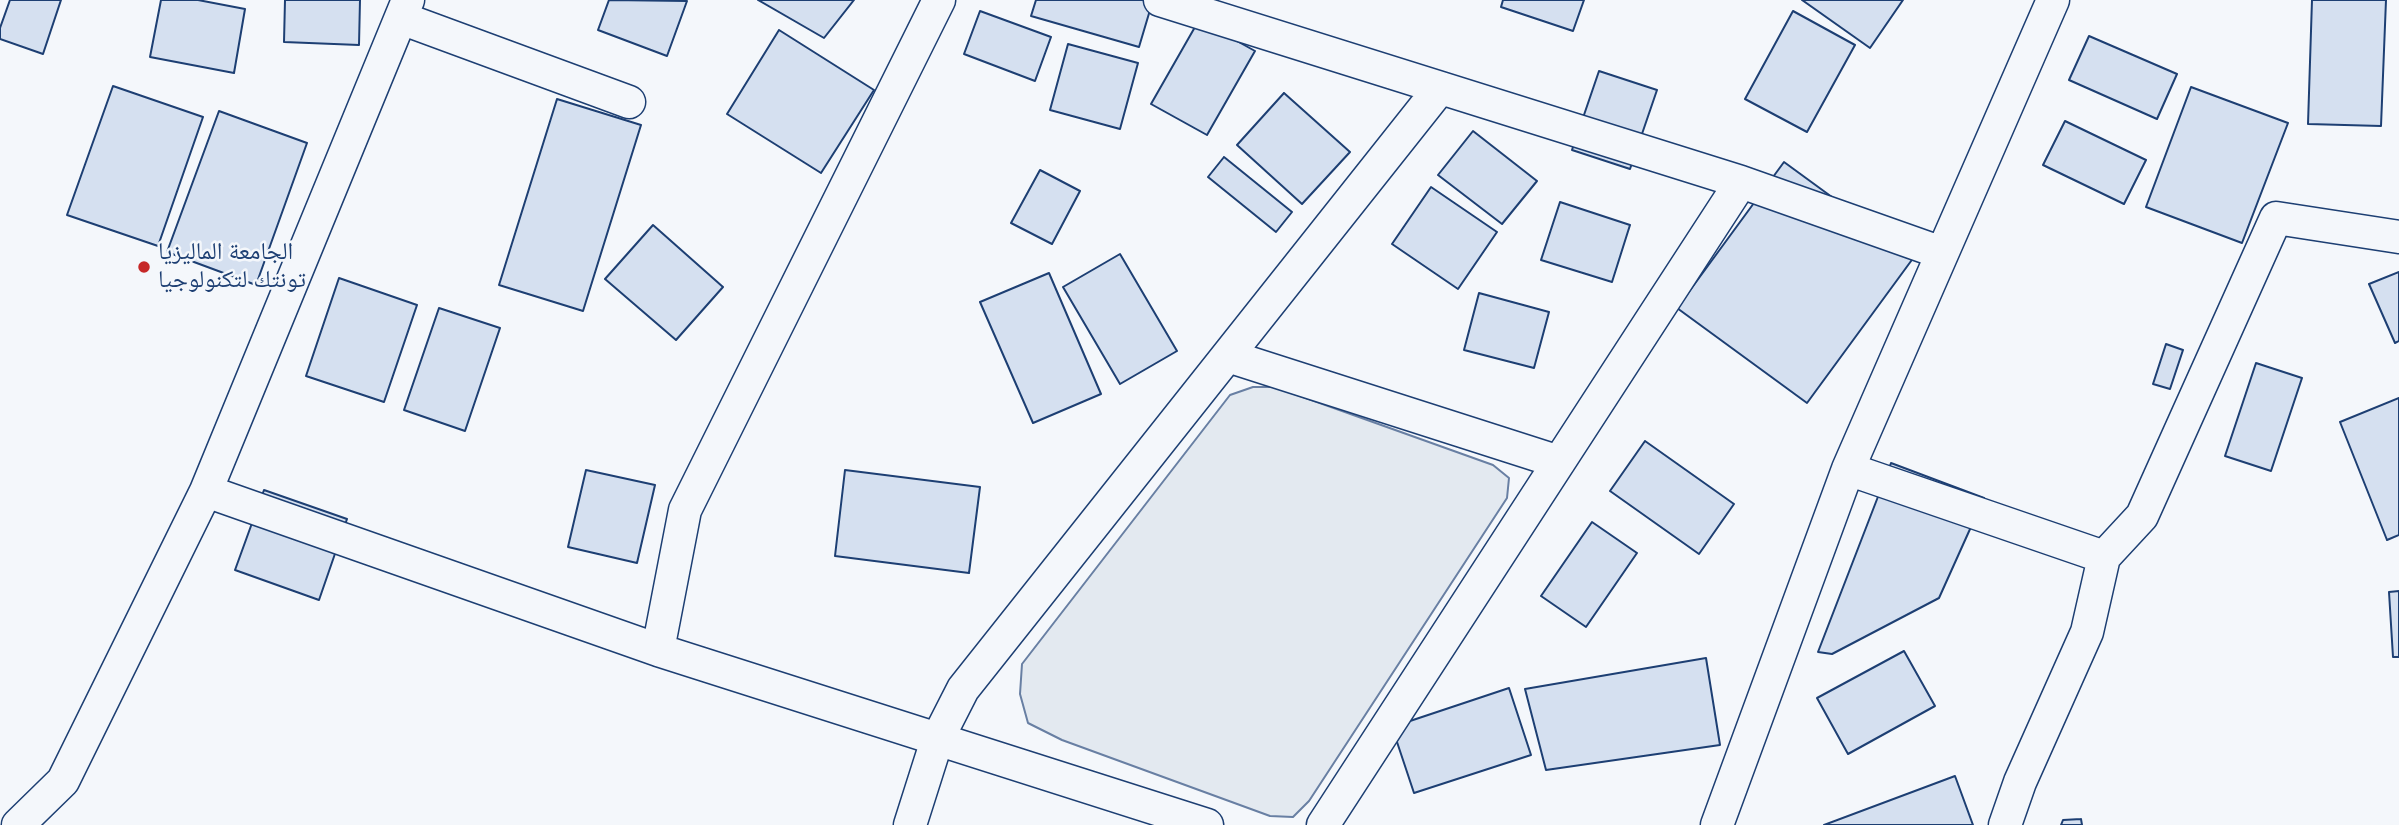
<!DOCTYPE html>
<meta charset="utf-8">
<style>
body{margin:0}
canvas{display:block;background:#f4f7fb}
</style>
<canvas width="2399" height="825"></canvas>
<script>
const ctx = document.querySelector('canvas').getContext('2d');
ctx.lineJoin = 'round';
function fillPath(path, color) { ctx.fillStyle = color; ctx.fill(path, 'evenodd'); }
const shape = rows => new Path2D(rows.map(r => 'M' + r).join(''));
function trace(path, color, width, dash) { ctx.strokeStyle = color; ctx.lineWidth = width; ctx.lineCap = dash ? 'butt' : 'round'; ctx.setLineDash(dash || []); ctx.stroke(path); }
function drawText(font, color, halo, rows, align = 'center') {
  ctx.font = font + ' "Varela Round","Noto Naskh Arabic",sans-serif'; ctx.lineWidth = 5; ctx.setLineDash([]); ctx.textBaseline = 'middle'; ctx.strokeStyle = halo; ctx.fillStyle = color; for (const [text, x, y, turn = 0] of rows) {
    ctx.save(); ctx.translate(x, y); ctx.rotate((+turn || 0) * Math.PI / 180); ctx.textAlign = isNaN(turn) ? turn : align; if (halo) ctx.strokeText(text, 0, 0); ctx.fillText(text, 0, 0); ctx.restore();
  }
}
const green = shape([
 [1253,387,1275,387,1493,465,1509,478,1507,498,1309,801,1293,817,1270,816,1062,740,1028,723,1020,694,1022,664,1230,395,1253,387]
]);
const building = shape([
 [10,0,61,0,43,54,0,39,0,28,10,0],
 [161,0,198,0,245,9,234,73,150,57,161,0],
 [285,0,360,0,359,45,284,42,285,0],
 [609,0,687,1,667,56,598,30,609,0],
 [758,0,854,0,824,38,758,0],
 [1036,0,1153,0,1139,47,1031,16,1036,0],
 [1503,0,1584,0,1573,31,1501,7,1503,0],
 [1802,0,1903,0,1870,48,1802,0],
 [2312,0,2386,0,2381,126,2308,124,2312,0],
 [980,11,1051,37,1035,81,964,54,980,11],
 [1793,11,1855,45,1807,132,1745,99,1793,11],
 [1199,20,1255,51,1207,135,1151,104,1199,20],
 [779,30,874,90,821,173,727,114,779,30],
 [2089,36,2177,74,2157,119,2069,80,2089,36],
 [1068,44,1138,63,1120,129,1050,110,1068,44],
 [1599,71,1657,90,1630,169,1572,150,1599,71],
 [113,86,203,117,158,246,67,215,113,86],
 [2191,87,2288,123,2242,243,2146,207,2191,87],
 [1284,93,1350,152,1302,204,1237,145,1284,93],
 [557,99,641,125,583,311,499,285,557,99],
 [219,111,307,143,256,285,167,252,219,111],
 [2065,121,2146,160,2124,204,2043,165,2065,121],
 [1473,131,1537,181,1502,224,1438,175,1473,131],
 [1224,157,1292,212,1276,232,1208,177,1224,157],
 [1784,162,1914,257,1807,403,1677,308,1784,162],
 [1040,170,1080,191,1052,244,1011,223,1040,170],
 [1431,187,1497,232,1458,289,1392,244,1431,187],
 [1560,202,1630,225,1612,282,1541,260,1560,202],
 [653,225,723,287,676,340,605,279,653,225],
 [1120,254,1177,351,1120,384,1063,287,1120,254],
 [2399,272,2399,341,2395,343,2369,284,2399,272],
 [1049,273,1101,394,1033,423,980,302,1049,273],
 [339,278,417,305,384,402,306,376,339,278],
 [1479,293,1549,312,1534,368,1464,350,1479,293],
 [439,308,500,328,465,431,404,410,439,308],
 [2166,344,2183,350,2170,389,2153,384,2166,344],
 [2256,363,2302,378,2271,471,2225,456,2256,363],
 [2399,398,2399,535,2387,540,2340,422,2399,398],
 [1645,441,1734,504,1699,554,1610,491,1645,441],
 [1891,463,1984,498,1939,598,1832,654,1818,652,1891,463],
 [586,470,655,485,637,563,568,547,586,470],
 [845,470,980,487,969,573,835,556,845,470],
 [264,490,347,519,319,600,235,570,264,490],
 [1592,522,1637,553,1586,627,1541,596,1592,522],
 [2399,591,2399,657,2393,657,2389,592,2399,591],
 [1904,651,1935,706,1848,754,1817,698,1904,651],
 [1706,658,1720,745,1546,770,1525,689,1706,658],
 [1509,688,1531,755,1414,793,1392,727,1509,688],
 [1955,776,1973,825,1824,825,1955,776],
 [2081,819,2082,825,2061,825,2063,820,2081,819]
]);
const minor = shape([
 [1160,0,1741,182,1942,253],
 [401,18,629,102],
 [1228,356,1559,462],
 [1848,469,2104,557],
 [206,491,658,650,1207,825],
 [658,650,685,510,939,0],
 [18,825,63,781,206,491,408,0],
 [910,825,937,740,963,689,1440,88],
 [1323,825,1741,182],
 [1717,825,1848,469,2053,0],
 [2005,825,2020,782,2087,632,2104,557,2142,516,2276,218,2399,237]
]);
const markers = [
 [144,267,7,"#c62828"]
];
const poiNames = [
 ["الجامعة الماليزيا",158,253],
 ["تونتك لتكنولوجيا",158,281]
];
fillPath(green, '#e3e9f0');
trace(green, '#687fa3', 2);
fillPath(building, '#d5e0f0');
trace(building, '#1d3f73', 2);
trace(minor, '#1d3f73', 35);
trace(minor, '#f4f7fb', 32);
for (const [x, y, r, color] of markers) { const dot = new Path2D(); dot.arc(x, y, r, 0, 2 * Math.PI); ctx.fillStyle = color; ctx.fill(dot); trace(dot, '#f4f7fb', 2.5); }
drawText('24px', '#1d3f73', '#f4f7fb', poiNames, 'left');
</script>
